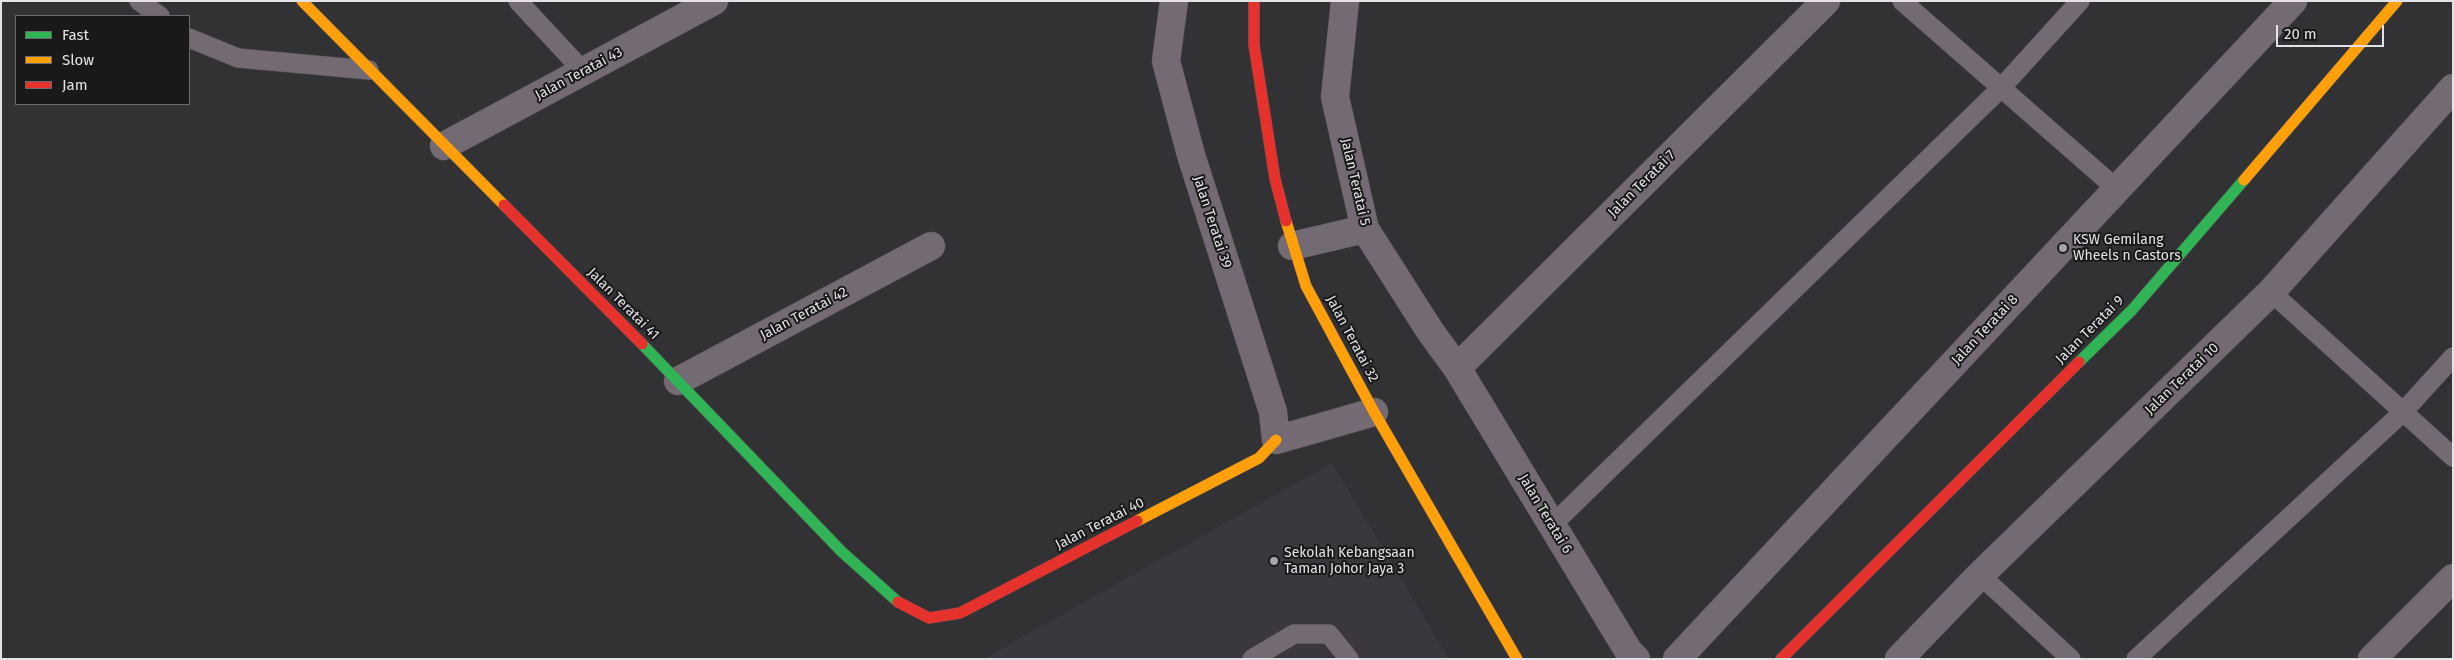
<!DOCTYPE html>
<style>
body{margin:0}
#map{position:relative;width:2454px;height:660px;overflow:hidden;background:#323133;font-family:"Fira Sans",sans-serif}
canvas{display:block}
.frame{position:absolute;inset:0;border:2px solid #e3e2e4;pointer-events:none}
.legend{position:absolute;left:15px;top:15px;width:175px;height:90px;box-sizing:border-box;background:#19191a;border:1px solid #6a696b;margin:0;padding:6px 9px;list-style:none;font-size:15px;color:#e3e2e4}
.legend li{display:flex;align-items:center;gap:10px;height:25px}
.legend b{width:25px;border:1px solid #6a696b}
.scale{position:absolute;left:2276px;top:25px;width:108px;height:22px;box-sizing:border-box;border:2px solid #e3e2e4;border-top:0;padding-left:6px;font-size:15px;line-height:18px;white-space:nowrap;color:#e3e2e4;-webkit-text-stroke:4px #19191a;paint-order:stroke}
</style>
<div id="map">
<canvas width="2454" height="660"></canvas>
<div class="frame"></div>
<ul class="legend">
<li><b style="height:6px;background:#30b455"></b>Fast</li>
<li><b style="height:6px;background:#ff9f0a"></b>Slow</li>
<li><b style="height:6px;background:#e5322d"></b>Jam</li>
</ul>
<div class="scale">20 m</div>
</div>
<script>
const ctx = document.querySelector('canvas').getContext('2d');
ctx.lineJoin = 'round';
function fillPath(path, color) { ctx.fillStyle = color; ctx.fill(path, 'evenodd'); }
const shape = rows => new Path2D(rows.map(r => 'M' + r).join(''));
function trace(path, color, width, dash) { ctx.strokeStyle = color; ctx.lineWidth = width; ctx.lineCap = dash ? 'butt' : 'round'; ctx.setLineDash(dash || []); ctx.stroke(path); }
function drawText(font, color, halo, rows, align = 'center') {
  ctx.font = font + ' "Fira Sans",sans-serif'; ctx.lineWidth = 4; ctx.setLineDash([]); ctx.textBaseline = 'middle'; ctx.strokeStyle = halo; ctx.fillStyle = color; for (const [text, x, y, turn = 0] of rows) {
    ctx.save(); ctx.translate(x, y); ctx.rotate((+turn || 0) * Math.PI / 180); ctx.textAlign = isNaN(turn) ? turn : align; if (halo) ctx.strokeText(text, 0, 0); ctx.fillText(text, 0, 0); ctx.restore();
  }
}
const built = shape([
 [1332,463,1449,659,983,659]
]);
const lane = shape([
 [139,1,160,16],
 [518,1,583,71],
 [1902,1,2118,190],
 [189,38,238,58,369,70],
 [2271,292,2453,457],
 [1552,525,2001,88,2080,1],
 [1980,575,2071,659],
 [1252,659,1294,634,1329,634,1349,659],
 [2136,659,2403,412,2453,357]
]);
const street = shape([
 [1174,1,1166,61,1191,155,1273,412,1276,440,1374,412],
 [1345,1,1335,97,1365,229,1430,331,1457,368,1629,652,1636,659],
 [444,146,714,1],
 [1292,246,1365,229],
 [1457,368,1826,1],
 [678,381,931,246],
 [1677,659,2293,1],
 [1899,659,1980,575,2271,292,2453,88],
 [2372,659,2453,578]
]);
const fast = shape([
 [642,344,842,552,898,602],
 [2079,362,2132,310,2244,180]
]);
const slow = shape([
 [302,1,504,205],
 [2244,180,2397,1],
 [1286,221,1306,286,1374,412,1517,659],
 [1137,521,1259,458,1276,440]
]);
const jam = shape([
 [1254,1,1254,45,1275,179,1286,221],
 [504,205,642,344],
 [898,602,929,618,960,613,1137,521],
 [1781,659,2079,362]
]);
const markers = [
 [2063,248,5,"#a5a4a6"],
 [1274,561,5,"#a5a4a6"]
];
const streetNames = [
 ["Jalan Teratai 43",579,74,-28],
 ["Jalan Teratai 5",1355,182,77],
 ["Jalan Teratai 7",1642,184,-45],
 ["Jalan Teratai 39",1212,222,72],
 ["Jalan Teratai 41",623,304,45],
 ["Jalan Teratai 42",804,314,-28],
 ["Jalan Teratai 8",1985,330,-47],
 ["Jalan Teratai 9",2090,330,-45],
 ["Jalan Teratai 32",1352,339,62],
 ["Jalan Teratai 10",2182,379,-44],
 ["Jalan Teratai 6",1545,514,59],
 ["Jalan Teratai 40",1100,524,-27]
];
const poiNames = [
 ["KSW Gemilang",2073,240],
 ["Wheels n Castors",2073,256],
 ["Sekolah Kebangsaan",1284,553],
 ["Taman Johor Jaya 3",1284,569]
];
fillPath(built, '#3a373f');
trace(lane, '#4e4d4f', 20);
trace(street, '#4e4d4f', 29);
trace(fast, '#4e4d4f', 12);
trace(slow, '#4e4d4f', 12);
trace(jam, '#4e4d4f', 12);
trace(lane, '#736a74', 19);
trace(street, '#736a74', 28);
trace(fast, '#30b455', 11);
trace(slow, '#ff9f0a', 11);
trace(jam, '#e5322d', 11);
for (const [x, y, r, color] of markers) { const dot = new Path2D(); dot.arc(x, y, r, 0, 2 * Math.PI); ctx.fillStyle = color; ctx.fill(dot); trace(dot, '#19191a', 2); }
drawText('14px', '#e3e2e4', '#19191a', streetNames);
drawText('14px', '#e3e2e4', '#19191a', poiNames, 'left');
</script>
